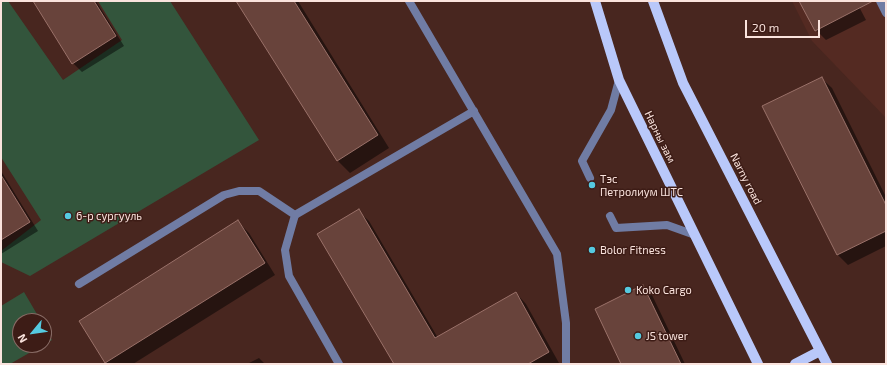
<!DOCTYPE html>
<meta charset="utf-8">
<style>
body{margin:0}
#map{position:relative;width:887px;height:365px;overflow:hidden;background:#48261f;font-family:"Exo 2",sans-serif}
canvas{display:block}
.frame{position:absolute;inset:0;border:2px solid #fae3dd;pointer-events:none}
.north{position:absolute;left:12px;top:313px;width:40px;height:40px;box-sizing:border-box;background:#3d1c16;border:1px solid #896c66;border-radius:50%;rotate:241deg;font-size:11px;font-weight:700;line-height:16px;text-align:center;color:#fae3dd}
.north::after{content:'';display:block;margin:auto;width:14px;height:18px;background:#55cae0;clip-path:polygon(50% 0,100% 100%,50% 72%,0 100%)}
.scale{position:absolute;left:745px;top:20px;width:75px;height:18px;box-sizing:border-box;border:2px solid #fae3dd;border-top:0;padding-left:5px;font-size:12px;line-height:14px;white-space:nowrap;color:#fae3dd;-webkit-text-stroke:3px #3d1c16;paint-order:stroke}
</style>
<div id="map">
<canvas width="887" height="365"></canvas>
<div class="frame"></div>
<div class="north">N</div>
<div class="scale">20 m</div>
</div>
<script>
const ctx = document.querySelector('canvas').getContext('2d');
ctx.lineJoin = 'round';
function fillPath(path, color) { ctx.fillStyle = color; ctx.fill(path, 'evenodd'); }
const shape = rows => new Path2D(rows.map(r => 'M' + r).join(''));
function trace(path, color, width, dash) { ctx.strokeStyle = color; ctx.lineWidth = width; ctx.lineCap = dash ? 'butt' : 'round'; ctx.setLineDash(dash || []); ctx.stroke(path); }
function drawText(font, color, halo, rows, align = 'center') {
  ctx.font = font + ' "Exo 2",sans-serif'; ctx.lineWidth = 3; ctx.setLineDash([]); ctx.textBaseline = 'middle'; ctx.strokeStyle = halo; ctx.fillStyle = color; for (const [text, x, y, turn = 0] of rows) {
    ctx.save(); ctx.translate(x, y); ctx.rotate((+turn || 0) * Math.PI / 180); ctx.textAlign = isNaN(turn) ? turn : align; if (halo) ctx.strokeText(text, 0, 0); ctx.fillText(text, 0, 0); ctx.restore();
  }
}
const built = shape([
 [792,1,886,1,886,118,812,41]
]);
const green = shape([
 [1,1,8,1,63,80,122,40,98,1,170,1,259,140,30,276,1,262,1,251,41,220,1,157],
 [24,292,41,321,20,321,20,345,43,345,10,364,1,364,1,306],
 [44,327,52,340,44,345]
]);
const shadow = shape([
 [34,1,96,1,124,46,82,72,73,63],
 [242,1,298,1,389,148,350,173,338,161,239,3],
 [801,1,856,1,866,20,826,40,816,30],
 [821,78,832,88,886,197,886,246,848,265,838,255],
 [1,171,38,231,1,254],
 [358,211,369,221,438,338,516,293,526,304,559,363,395,364],
 [238,222,249,233,275,275,133,364,107,364,80,321],
 [643,286,652,295,685,364,622,364],
 [259,358,265,364,247,364]
]);
const building = shape([
 [33,1,94,1,116,36,72,64,33,1],
 [236,1,294,1,378,135,337,161,236,1],
 [799,1,873,1,815,31,799,1],
 [822,77,886,205,886,231,837,255,762,106,822,77],
 [1,175,30,222,1,240,1,175],
 [359,209,435,338,516,292,549,352,528,364,394,364,317,234,359,209],
 [238,220,265,263,105,363,79,321,238,220],
 [643,285,681,364,621,364,595,309,643,285]
]);
const lane = shape([
 [590,178,582,161,611,110,619,80],
 [610,216,616,228,667,225,695,235],
 [79,284,224,195,239,191,259,191,295,215,285,250,289,276,339,364]
]);
const street = shape([
 [409,1,557,254,566,323,566,364],
 [880,1,886,13],
 [295,215,474,111]
]);
const primary = shape([
 [595,1,619,80,758,364],
 [653,1,683,83,827,364],
 [795,364,820,351]
]);
const markers = [
 [592,185,4,"#55cae0"],
 [68,216,4,"#55cae0"],
 [592,250,4,"#55cae0"],
 [628,290,4,"#55cae0"],
 [638,336,4,"#55cae0"]
];
const streetNames = [
 ["Нарны зам",660,137,64],
 ["Narny road",746,179,63]
];
const poiNames = [
 ["Тэс",600,179],
 ["Петролиум ШТС",600,192],
 ["6-р сургууль",76,216],
 ["Bolor Fitness",600,250],
 ["Koko Cargo",636,290],
 ["JS tower",646,336]
];
fillPath(built, '#542a22');
fillPath(green, '#33553c');
fillPath(shadow, '#0007');
fillPath(building, '#68433b');
trace(building, '#9a7169', 1);
trace(lane, '#707ca4', 8);
trace(street, '#707ca4', 8);
trace(primary, '#b9c8fa', 10);
for (const [x, y, r, color] of markers) { const dot = new Path2D(); dot.arc(x, y, r, 0, 2 * Math.PI); ctx.fillStyle = color; ctx.fill(dot); trace(dot, '#3d1c16', 1.5); }
drawText('11px', '#fae3dd', '#3d1c16', streetNames);
drawText('11px', '#fae3dd', '#3d1c16', poiNames, 'left');
</script>
